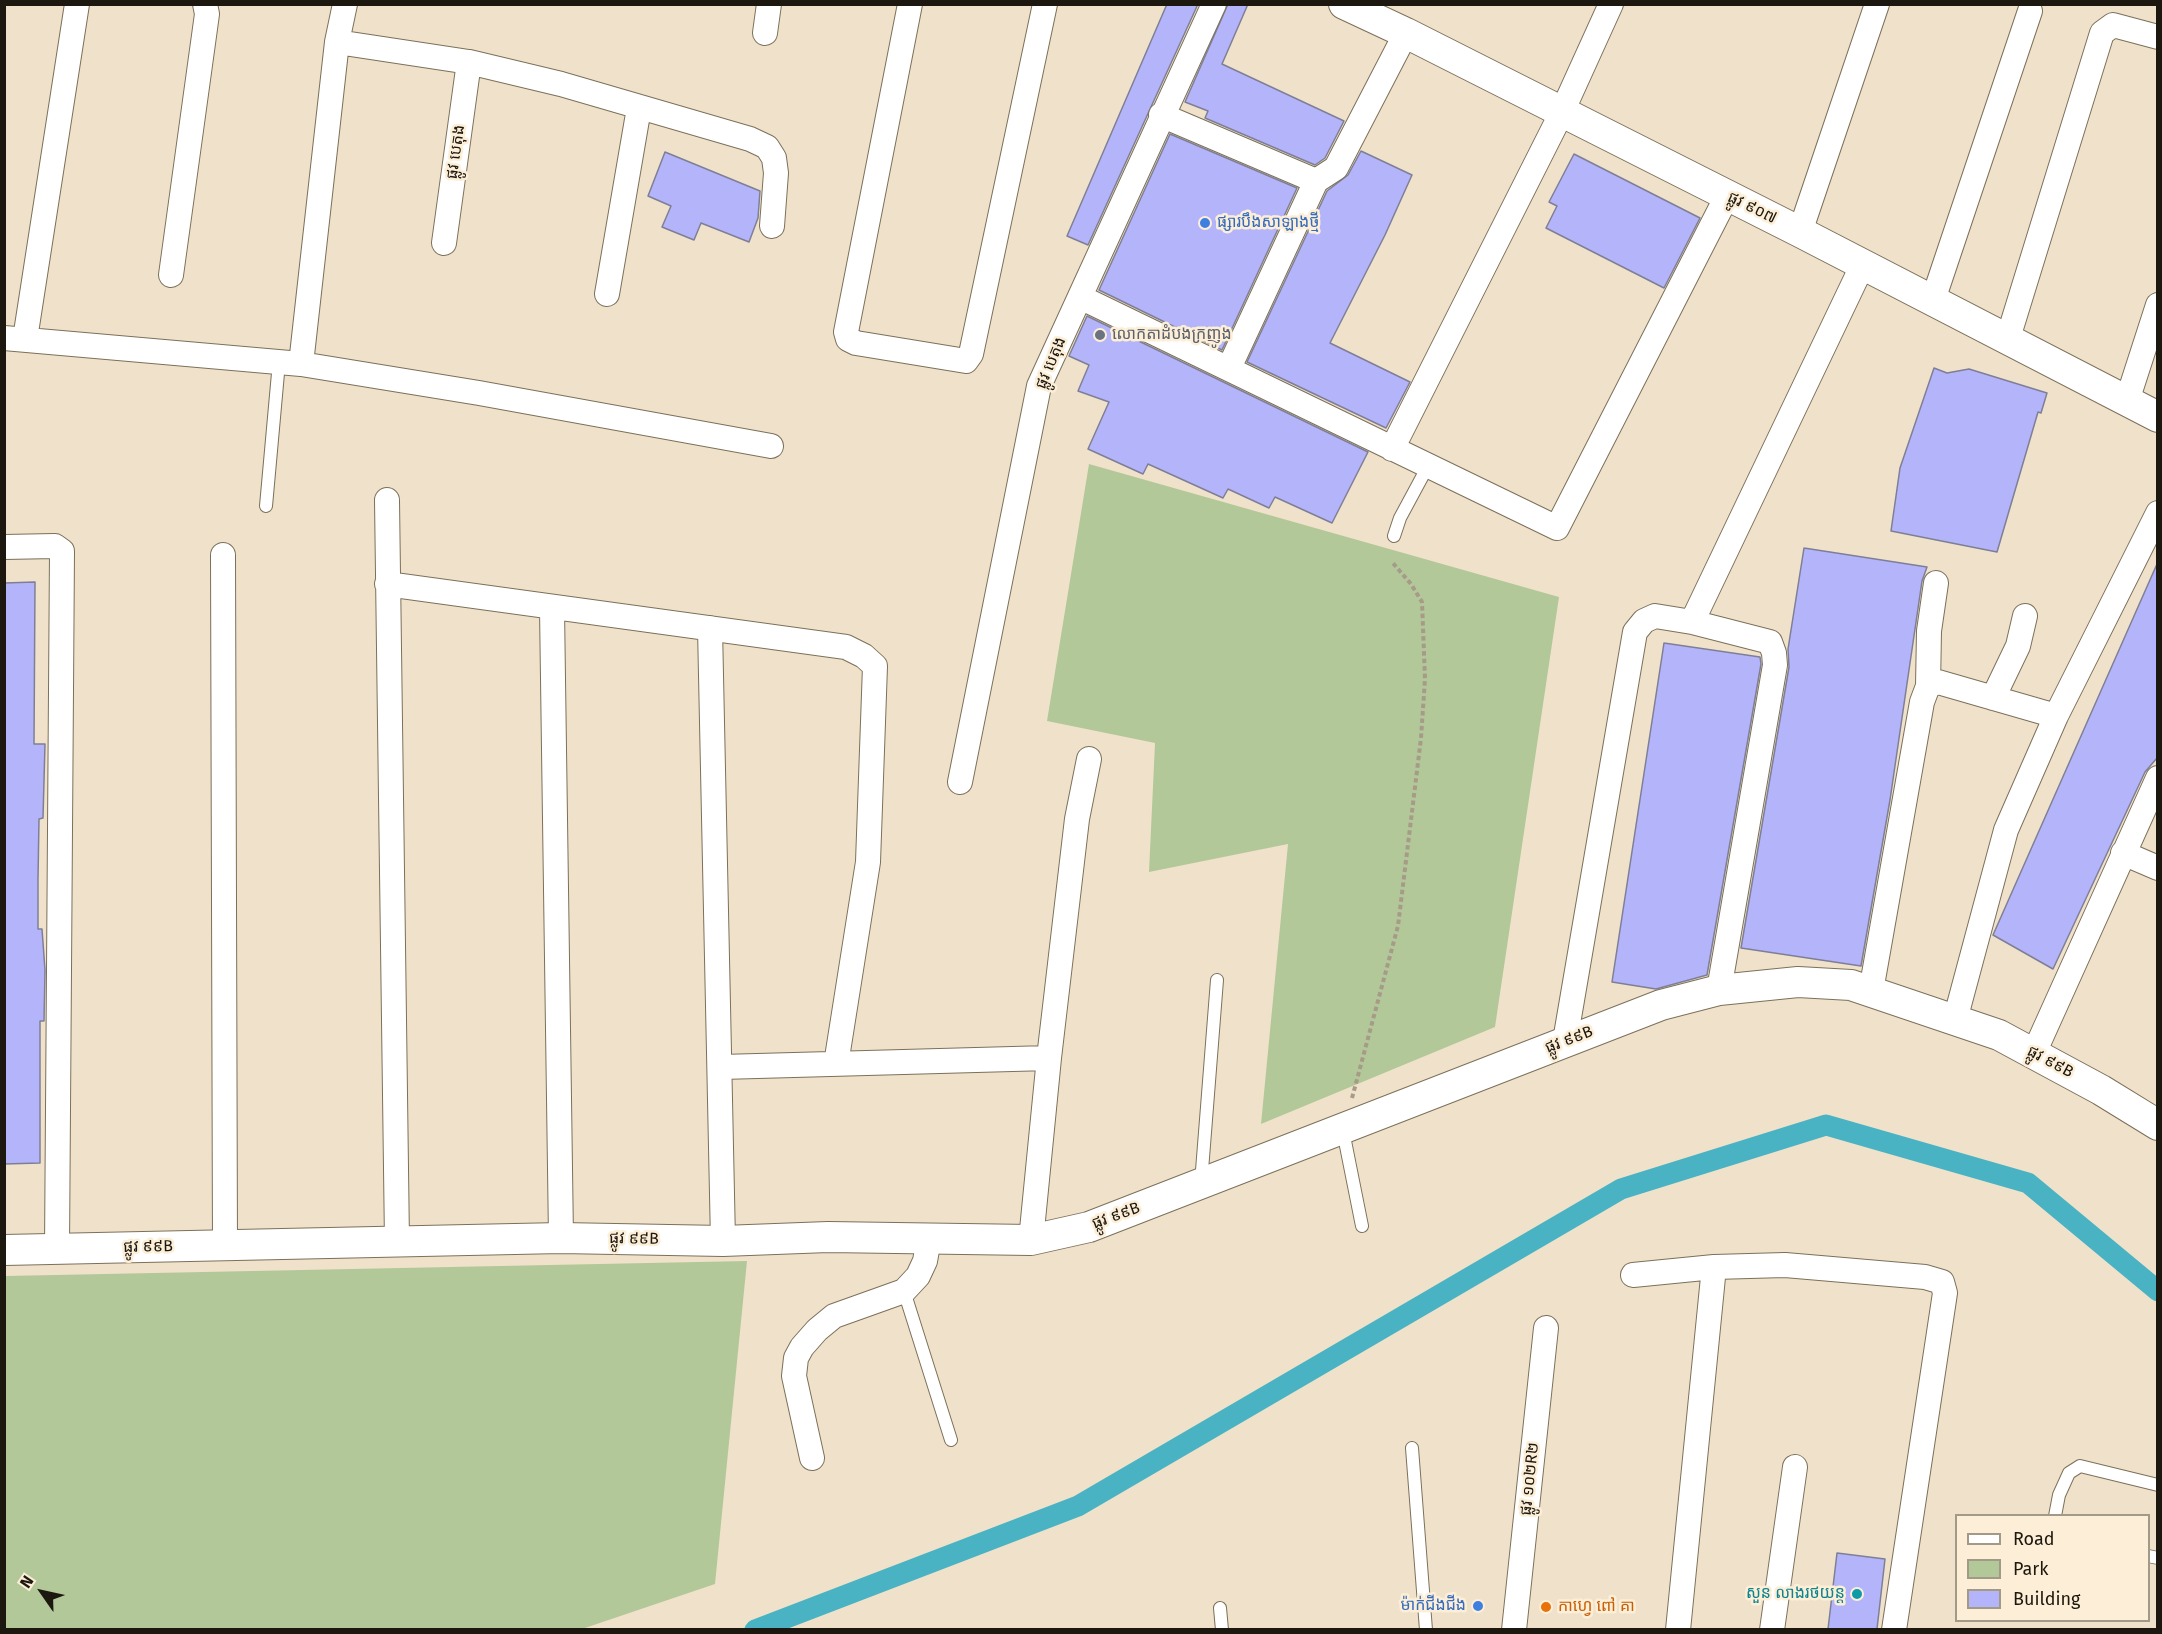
<!DOCTYPE html>
<meta charset="utf-8">
<style>
body{margin:0}
#map{position:relative;width:2162px;height:1634px;overflow:hidden;background:#f0e2ca;font-family:"Fira Sans",sans-serif}
canvas{display:block}
.frame{position:absolute;inset:0;border:6px solid #1c170f;pointer-events:none}
.legend{position:absolute;left:1955px;top:1514px;width:195px;height:108px;box-sizing:border-box;background:#fdefd7;border:2px solid #a39987;margin:0;padding:8px 10px;list-style:none;font-size:18px;color:#1c170f}
.legend li{display:flex;align-items:center;gap:12px;height:30px}
.legend b{width:30px;border:2px solid #a39987}
.north{position:absolute;left:12px;top:1562px;width:60px;height:60px;-webkit-text-stroke:4px #fdefd7;paint-order:stroke;rotate:304deg;font-size:16px;font-weight:700;line-height:24px;text-align:center;color:#1c170f}
.north::after{content:'';display:block;margin:auto;width:21px;height:27px;background:#1c170f;clip-path:polygon(50% 0,100% 100%,50% 72%,0 100%)}
</style>
<div id="map">
<canvas width="2162" height="1634"></canvas>
<div class="frame"></div>
<ul class="legend">
<li><b style="height:8px;background:#fff"></b>Road</li>
<li><b style="height:16px;background:#b3c899"></b>Park</li>
<li><b style="height:16px;background:#b4b4fa"></b>Building</li>
</ul>
<div class="north">N</div>
</div>
<script>
const ctx = document.querySelector('canvas').getContext('2d');
ctx.lineJoin = 'round';
function fillPath(path, color) { ctx.fillStyle = color; ctx.fill(path, 'evenodd'); }
const shape = rows => new Path2D(rows.map(r => 'M' + r).join(''));
function trace(path, color, width, dash) { ctx.strokeStyle = color; ctx.lineWidth = width; ctx.lineCap = dash ? 'butt' : 'round'; ctx.setLineDash(dash || []); ctx.stroke(path); }
function drawText(font, color, halo, rows, align = 'center') {
  ctx.font = font + ' "Fira Sans","Noto Sans Khmer",sans-serif'; ctx.lineWidth = 5; ctx.setLineDash([]); ctx.textBaseline = 'middle'; ctx.strokeStyle = halo; ctx.fillStyle = color; for (const [text, x, y, turn = 0] of rows) {
    ctx.save(); ctx.translate(x, y); ctx.rotate((+turn || 0) * Math.PI / 180); ctx.textAlign = isNaN(turn) ? turn : align; if (halo) ctx.strokeText(text, 0, 0); ctx.fillText(text, 0, 0); ctx.restore();
  }
}
const green = shape([
 [1089,464,1559,597,1495,1027,1261,1124,1288,844,1149,872,1155,743,1047,721],
 [747,1261,715,1584,582,1629,5,1629,5,1276]
]);
const canal = shape([
 [755,1630,1078,1506,1621,1189,1826,1125,2028,1183,2158,1291]
]);
const building = shape([
 [1167,4,1198,4,1088,245,1067,236,1167,4],
 [1228,4,1248,4,1222,64,1344,121,1325,158,1315,165,1205,118,1208,111,1185,102,1228,4],
 [1170,134,1297,188,1222,350,1099,290,1170,134],
 [1361,151,1412,175,1385,235,1330,343,1410,382,1386,428,1247,362,1327,191,1348,175,1361,151],
 [665,152,760,191,758,218,749,242,701,223,694,240,662,227,671,206,648,196,665,152],
 [1574,154,1700,218,1664,288,1546,228,1557,206,1549,202,1574,154],
 [1087,316,1368,452,1332,523,1275,497,1269,508,1228,489,1223,498,1148,464,1143,474,1088,449,1109,402,1078,391,1089,365,1069,356,1087,316],
 [1934,368,1947,373,1969,369,2047,393,2041,413,2038,412,1997,552,1891,531,1900,468,1934,368],
 [1804,548,1927,567,1922,581,1890,800,1861,966,1741,948,1789,667,1788,649,1804,548],
 [2157,564,2157,758,2145,772,2053,969,1993,935,2157,564],
 [35,582,34,744,45,744,43,818,39,819,38,879,38,929,42,929,45,970,44,1021,40,1021,40,1163,4,1164,4,583,35,582],
 [1664,643,1760,657,1761,664,1707,975,1656,989,1612,982,1664,643],
 [1837,1553,1885,1559,1877,1629,1828,1629,1837,1553]
]);
const path = shape([
 [1352,1098,1398,926,1421,738,1425,679,1422,602,1411,584,1392,562]
]);
const service = shape([
 [266,506,279,362],
 [1394,536,1400,518,1428,466],
 [1343,1131,1362,1226],
 [1201,1183,1217,980],
 [904,1291,951,1440],
 [1412,1448,1426,1630],
 [2055,1516,2059,1495,2069,1473,2080,1466,2158,1485],
 [2148,1556,2158,1558],
 [1220,1608,1222,1630]
]);
const minor = shape([
 [910,4,846,332,848,339,856,343,966,361,971,354,1045,4],
 [765,33,769,4],
 [337,42,469,62,561,84,750,139,767,147,774,158,776,173,772,226],
 [1161,115,1316,181],
 [1800,232,1877,4],
 [444,243,469,62],
 [171,275,207,14,205,4],
 [607,294,639,108],
 [1080,297,1557,528,1727,196],
 [1933,300,2030,11],
 [4,338,301,364,479,393,771,446],
 [2008,338,2102,33,2113,25,2158,37],
 [25,339,77,4],
 [301,364,337,42,345,4],
 [1229,368,1316,181,1336,168,1406,33],
 [2127,401,2158,305],
 [1392,449,1562,112,1611,4],
 [387,500,397,1242],
 [4,547,55,546,62,551,57,1249],
 [223,555,225,1246],
 [387,584,846,647,864,656,875,666,868,862,836,1064],
 [552,609,561,1238],
 [1692,622,1863,264],
 [710,628,723,1241],
 [1928,686,1938,682,2056,716],
 [1993,698,2018,646,2025,616],
 [960,782,1039,386,1214,4],
 [2123,853,2158,868],
 [1871,991,1922,702,1928,686,1929,631,1936,583],
 [1955,1020,2006,830,2056,716,2158,513],
 [1565,1041,1635,632,1644,621,1655,616,1692,622,1770,642,1774,653,1775,665,1719,990],
 [2034,1053,2158,778],
 [721,1067,1049,1058],
 [1031,1240,1049,1058,1077,819,1089,759],
 [1633,1275,1714,1267,1785,1265,1925,1277,1942,1282,1945,1293,1894,1630],
 [812,1458,794,1376,796,1358,802,1347,817,1330,834,1316,904,1291,918,1276,925,1261,929,1239],
 [1514,1630,1546,1328],
 [1678,1630,1714,1267],
 [1772,1630,1795,1467]
]);
const tertiary = shape([
 [1344,4,1406,33,1800,232,2158,417],
 [4,1250,561,1238,723,1241,828,1237,1031,1240,1089,1227,1661,1005,1719,990,1798,982,1851,985,1999,1035,2101,1090,2158,1125]
]);
const markers = [
 [1205,223,6,"#3f7fe0"],
 [1100,335,6,"#6b7280"],
 [1857,1594,6,"#0f9aa8"],
 [1478,1606,6,"#3f7fe0"],
 [1546,1607,6,"#e8710a"]
];
const streetNames = [
 ["ផ្លូវ បេតុង",456,152,-82],
 ["ផ្លូវ ៩០៧",1752,208,26],
 ["ផ្លូវ បេតុង",1051,363,-67],
 ["ផ្លូវ ៩៩B",1569,1040,-21],
 ["ផ្លូវ ៩៩B",2050,1062,28],
 ["ផ្លូវ ៩៩B",1116,1216,-20],
 ["ផ្លូវ ៩៩B",634,1239,1],
 ["ផ្លូវ ៩៩B",148,1247,-1],
 ["ផ្លូវ ១០២R២",1530,1479,-84]
];
const shopNames = [
 ["ផ្សារបឹងសាឡាងថ្មី",1217,223],
 ["ម៉ាក់ជីងជីង",1466,1606,"right"]
];
const worshipNames = [
 ["លោកតាដំបងក្រញូង",1112,335]
];
const cultureNames = [
 ["សួន លាងរថយន្ត",1845,1594]
];
const foodNames = [
 ["កាហ្វេ ពៅ គា",1558,1607]
];
fillPath(green, '#b3c899');
trace(canal, '#49b3c4', 21);
fillPath(building, '#b4b4fa');
trace(building, '#7e7f96', 1.5);
trace(service, '#7c705a', 14);
trace(minor, '#7c705a', 26);
trace(tertiary, '#7c705a', 32);
trace(path, '#a59b88', 4, [4.5, 3]);
trace(service, '#fff', 12);
trace(minor, '#fff', 24);
trace(tertiary, '#fff', 30);
for (const [x, y, r, color] of markers) { const dot = new Path2D(); dot.arc(x, y, r, 0, 2 * Math.PI); ctx.fillStyle = color; ctx.fill(dot); trace(dot, '#fdefd7', 2); }
drawText('16px', '#1c170f', '#fdefd7', streetNames);
drawText('16px', '#366cbe', '#fdefd7', shopNames, 'left');
drawText('16px', '#5b616d', '#fdefd7', worshipNames, 'left');
drawText('16px', '#0d838f', '#fdefd7', cultureNames, 'right');
drawText('16px', '#c56008', '#fdefd7', foodNames, 'left');
</script>
